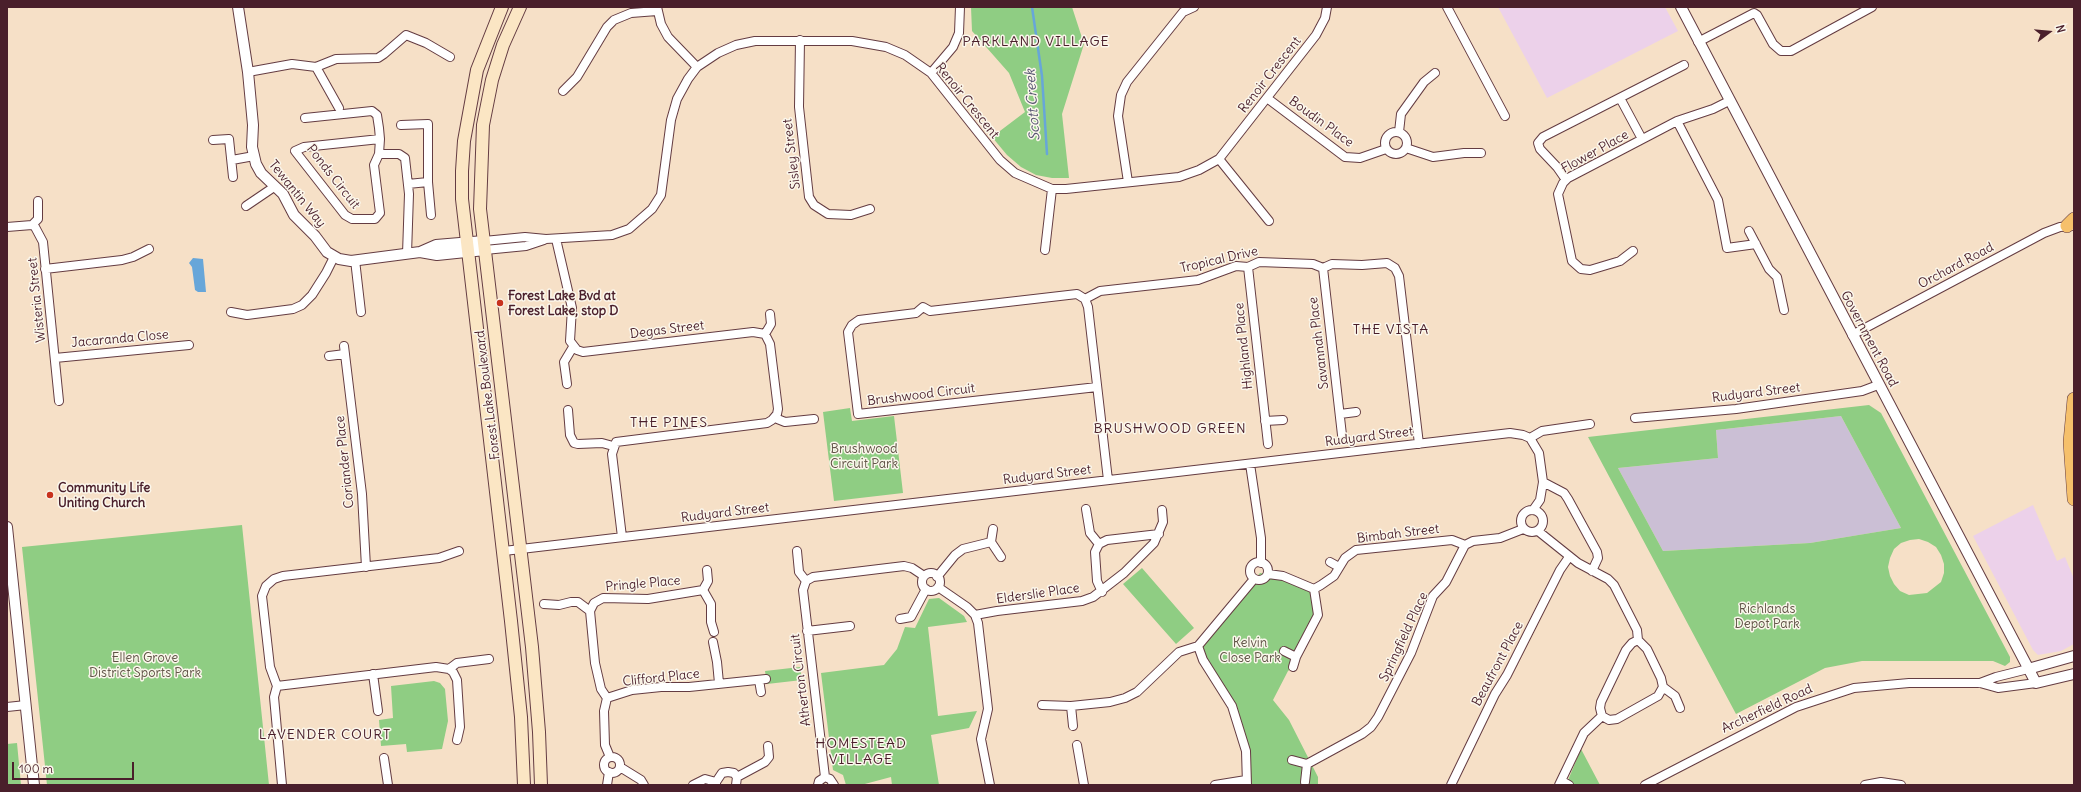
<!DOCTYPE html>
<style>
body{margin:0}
#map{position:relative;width:2081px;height:792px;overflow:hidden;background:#f6e0c7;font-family:Delius,sans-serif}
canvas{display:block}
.frame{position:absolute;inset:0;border:8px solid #4a1f2b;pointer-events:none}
.north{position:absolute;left:2029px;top:12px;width:40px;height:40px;-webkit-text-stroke:3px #fbf7ec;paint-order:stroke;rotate:74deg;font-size:11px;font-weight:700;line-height:16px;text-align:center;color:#4a1f2b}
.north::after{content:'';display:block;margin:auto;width:14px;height:18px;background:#4a1f2b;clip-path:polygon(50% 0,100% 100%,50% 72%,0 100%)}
.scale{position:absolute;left:12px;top:762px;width:122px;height:18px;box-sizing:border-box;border:2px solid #4a1f2b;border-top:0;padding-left:5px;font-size:12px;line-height:14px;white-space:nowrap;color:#4a1f2b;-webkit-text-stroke:3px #fbf7ec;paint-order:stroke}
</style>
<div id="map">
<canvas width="2081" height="792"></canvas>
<div class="frame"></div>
<div class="north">N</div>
<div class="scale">100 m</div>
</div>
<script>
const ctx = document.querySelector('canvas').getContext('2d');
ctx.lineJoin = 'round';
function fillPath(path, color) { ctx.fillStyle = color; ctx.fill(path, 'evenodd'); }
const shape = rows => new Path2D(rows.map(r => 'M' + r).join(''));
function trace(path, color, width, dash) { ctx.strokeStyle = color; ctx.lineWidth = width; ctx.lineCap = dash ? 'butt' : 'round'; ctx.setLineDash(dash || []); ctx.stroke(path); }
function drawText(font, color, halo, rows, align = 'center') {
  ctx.font = font + ' Delius,sans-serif'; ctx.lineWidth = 3; ctx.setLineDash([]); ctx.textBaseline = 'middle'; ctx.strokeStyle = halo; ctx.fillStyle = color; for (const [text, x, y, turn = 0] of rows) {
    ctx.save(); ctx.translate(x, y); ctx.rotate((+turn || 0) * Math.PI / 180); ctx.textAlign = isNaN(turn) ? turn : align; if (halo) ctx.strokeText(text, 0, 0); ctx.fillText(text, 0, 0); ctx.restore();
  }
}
const built = shape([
 [1498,7,1665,7,1678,31,1547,98],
 [2033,505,2057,561,2065,557,2074,579,2074,644,2061,651,2038,655,2033,650,1973,536]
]);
const industrial = shape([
 [1841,416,1901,528,1810,543,1663,551,1618,468,1718,458,1716,430]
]);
const green = shape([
 [971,7,1072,7,1084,44,1062,114,1069,178,1052,178,1036,175,1021,167,1007,155,992,137,1025,112,1009,73,972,31],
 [1869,405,1881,413,2010,657,2010,662,2005,666,1993,661,1862,661,1825,668,1736,714,1588,437],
 [1841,416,1901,528,1810,543,1663,551,1618,468,1718,458,1716,430],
 [1919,539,1928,542,1936,547,1941,555,1944,564,1944,573,1941,582,1927,593,1909,595,1900,591,1894,584,1890,576,1888,567,1890,558,1894,549,1901,543,1910,540],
 [850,408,852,421,894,416,903,493,834,501,823,412],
 [242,525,269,785,47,785,22,547],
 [1142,568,1194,628,1176,644,1123,584],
 [1260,573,1268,574,1314,589,1318,610,1293,667,1288,671,1273,700,1289,720,1318,777,1318,785,1247,785,1246,764,1232,706,1198,646],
 [939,598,964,616,967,622,928,627,938,716,977,711,969,728,931,735,939,785,892,785,891,777,861,785,846,785,843,775,833,770,821,673,884,665,897,649,905,627,915,628,929,599],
 [800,667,802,680,767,684,765,671],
 [434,681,440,683,445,689,448,721,442,749,407,752,406,744,381,746,379,720,393,718,391,686],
 [17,743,21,785,7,785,7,744],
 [1581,749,1600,785,1566,785]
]);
const water = shape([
 [193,258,203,259,206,292,198,292,195,290,192,267,189,263]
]);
const stream = shape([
 [1032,7,1042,76,1047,154]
]);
const minor = shape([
 [657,7,661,24,668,37,697,67],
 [1447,7,1505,116],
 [800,40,799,107,809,197,814,205,828,214,851,215,870,209],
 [1698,42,1754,13,1757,15,1773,44,1781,51,1791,51,1872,7],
 [316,67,339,108],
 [248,72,292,64,316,67,336,59,378,58,384,54,406,35,426,43,450,57],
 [931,73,953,47,959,33,960,7],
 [563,91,577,77,607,27,614,20,631,13,657,11],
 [1267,98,1345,157,1360,158,1386,149],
 [1620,98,1642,139],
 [305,118,372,111,377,115,379,128,380,139,379,154,374,165,380,213,375,219,352,219,345,215,295,151,304,147,380,139],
 [1677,121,1718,200,1727,248,1756,244],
 [401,125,428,124,428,182,431,215],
 '1385 143a11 11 0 1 1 22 0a11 11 0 1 1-22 0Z',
 [1399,132,1401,114,1424,82,1435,73],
 [213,140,229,139,233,177],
 [1406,148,1433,157,1464,153,1481,153],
 [379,154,399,154,405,158,409,194,407,254],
 [1219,159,1269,221],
 [232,160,254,156],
 [1566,180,1557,167,1540,149,1538,143,1543,137,1684,65],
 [1128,182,1118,116,1121,95,1127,82,1183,12,1194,7],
 [408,184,428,182],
 [246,206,274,187],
 [32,225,38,219,38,201],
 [7,227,32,225,35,227,43,242,59,401],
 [1749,231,1769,269,1777,277,1784,310],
 [556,239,572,308,570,341,577,350,583,352,753,332,765,334,770,344,778,409,777,414,772,420,767,423,616,442,612,454,622,537],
 [484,241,525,237,546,239,612,235,629,229,652,209,661,195,671,120,677,99,688,79,697,67,718,53,736,45,755,41,852,41,886,47,905,55,931,73,1000,160,1015,173,1052,189,1066,189,1179,177,1199,170,1219,159,1316,35,1325,18,1327,7],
 [485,250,526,246,544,240],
 [1045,250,1052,189],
 [1633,251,1620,261,1590,270,1581,269,1572,261,1558,194,1563,183,1568,178,1677,121,1713,109,1729,101],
 [355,260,361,312],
 [1248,267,1268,444],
 [1323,268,1342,435],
 [45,269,122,260,133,257,149,249],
 [1085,299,1100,291,1198,280,1236,266,1248,267,1259,262,1313,264,1323,268,1332,264,1362,265,1387,263,1395,268,1399,276,1419,444],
 [231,312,247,315,293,309,302,305,312,295,326,273,334,257],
 [765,334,771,324,770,314],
 [1852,335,2044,233,2060,227,2071,226],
 [344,346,362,494,366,567],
 [329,356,345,354],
 [55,358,189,345],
 [567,384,564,362,573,347],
 [1097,387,858,414,848,332,852,325,859,320,916,313,923,307,930,311,1077,294,1085,299,1088,307,1108,480],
 [568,410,570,435,574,443,578,444,602,443,613,446],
 [1340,414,1356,412],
 [775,418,785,422,814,419],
 [1635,418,1736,409,1862,391,1878,385],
 [1265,421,1283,420],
 [1530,438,1539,453,1543,482,1540,500,1533,510],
 [1250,464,1261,538,1261,563],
 [1543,482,1564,493,1568,499,1597,552,1598,558,1592,571],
 [1086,509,1090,533,1099,544],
 '1521 521a11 11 0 1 1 22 0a11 11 0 1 1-22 0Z',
 [993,529,991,542,1001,557],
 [1538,531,1578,563,1608,579,1614,585,1637,630,1638,640,1647,649,1661,678,1663,687,1658,696,1617,719,1609,720,1602,716,1600,708,1601,702,1626,650,1632,643,1638,640],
 [504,551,1510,433,1523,435,1530,438,1542,431,1590,424],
 [797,551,799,572,806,581],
 [1330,562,1339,567],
 '1250 571a9 9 0 1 1 18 0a9 9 0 1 1-18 0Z',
 [707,570,708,581,703,590,711,604,711,622,714,632],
 '922 582a9 9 0 1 1 18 0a9 9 0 1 1-18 0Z',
 [1268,574,1283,576,1314,589,1321,585,1334,576,1345,558,1356,550,1452,540,1465,545],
 [937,577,955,555,963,549,991,542],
 [938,587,967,607,975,615,978,623,988,709,981,739,990,785],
 [1102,592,1097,581,1095,552,1099,544,1107,540,1159,534],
 [544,604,559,605,571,602,578,602,590,611],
 [975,615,997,611,1082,601,1093,597,1124,573,1154,543,1163,522,1162,510],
 [900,619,911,617,926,589],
 [807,631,850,626],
 [713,642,717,662,719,683],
 [1198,646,1203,660,1232,706,1246,751,1247,785],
 [1198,646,1254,579],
 [1284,651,1296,657],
 [1293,667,1296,657,1318,615,1314,589],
 [449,669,457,663,489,659],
 [373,674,378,711],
 [759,680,761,692],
 [1980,683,1996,677,2028,669],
 [277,686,436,667,449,669,453,672,457,680,460,727,457,740],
 [1663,687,1675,696,1680,708],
 [607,698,632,690,661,687,689,687,766,679],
 [1042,705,1071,706,1110,702,1125,698,1137,692,1179,652,1198,646],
 [1071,706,1073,726],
 [7,707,26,705],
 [1077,745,1084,785],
 '604 765a8 8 0 1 1 16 0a8 8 0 1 1-16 0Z',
 [610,757,605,745,604,711,607,698,601,689,595,663,590,611,594,603,603,598,648,599,703,590],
 [384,758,388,785],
 [1292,760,1307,764,1305,782],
 [1307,764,1362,734,1371,727,1378,717,1411,653,1433,596,1446,582,1465,545,1473,541,1500,538,1523,529],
 [620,767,641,780,644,785],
 [737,777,765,762,769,757,768,746],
 [825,777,803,590,806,581,813,577,904,566,912,568,924,576],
 [1562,781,1569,785],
 [282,785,274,697,277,686,270,667,262,596,266,586,274,579,283,576,439,558,459,551],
 [607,785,609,772],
 [693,785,705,779,716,782],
 [716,785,716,782,722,773,728,772,734,773,737,777,736,785],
 [818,785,819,781,825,777,830,779,834,785],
 [1215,785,1246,780],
 [1451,785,1495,694,1507,675,1560,570,1569,557],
 [1559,785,1584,733,1602,716],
 [1645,785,1796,707,1854,688,1909,683,1980,683,1998,688,2036,683],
 [1865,785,1881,782,1901,785]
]);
const tertiary = shape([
 [238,7,248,72,253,125,252,147,256,164,261,173,283,194,294,215,315,236,327,252,339,259,351,261,420,252,436,245,484,241],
 [1681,7,2036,683,2074,674],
 [420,252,437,255,485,250],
 [7,527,34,785],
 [2028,669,2074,656]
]);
const secondary = shape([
 [502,7,477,70,464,141,462,171,462,199,511,621,521,717,524,785],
 [520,7,503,45,492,80,483,125,480,209,532,647,539,732,541,785]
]);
const primary = shape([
 [2067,226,2074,219],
 [2074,399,2070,442,2074,499]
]);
const markers = [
 [500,303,4,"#c8321e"],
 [50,495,4,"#c8321e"]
];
const streetNames = [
 ["Renoir Crescent",1270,75,-52],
 ["Renoir Crescent",967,101,51],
 ["Boudin Place",1321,122,36],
 ["Flower Place",1595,152,-29],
 ["Sisley Street",792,154,-97],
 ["Ponds Circuit",333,177,52],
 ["Tewantin Way",297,194,51],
 ["Tropical Drive",1219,260,-13],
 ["Orchard Road",1956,266,-28],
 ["Wisteria Street",37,300,-96],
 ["Degas Street",667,330,-7],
 ["Jacaranda Close",120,339,-5],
 ["Government Road",1869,339,62],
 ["Savannah Place",1319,343,-97],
 ["Highland Place",1244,346,-96],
 ["Rudyard Street",1756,393,-7],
 ["Forest Lake Boulevard",488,395,-97],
 ["Brushwood Circuit",921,395,-7],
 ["Rudyard Street",1369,437,-7],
 ["Coriander Place",345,462,-96],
 ["Rudyard Street",1047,475,-7],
 ["Rudyard Street",725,513,-7],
 ["Bimbah Street",1398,534,-7],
 ["Pringle Place",643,584,-5],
 ["Elderslie Place",1038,594,-8],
 ["Springfield Place",1404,637,-65],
 ["Beaufront Place",1498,664,-62],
 ["Clifford Place",661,678,-6],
 ["Atherton Circuit",801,680,-97],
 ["Archerfield Road",1767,709,-25]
];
const poiNames = [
 ["Forest Lake Bvd at",508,296],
 ["Forest Lake, stop D",508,311],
 ["Community Life",58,488],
 ["Uniting Church",58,503]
];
const parkNames = [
 ["Brushwood",864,449],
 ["Circuit Park",864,464],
 ["Richlands",1767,609],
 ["Depot Park",1767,624],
 ["Kelvin",1250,643],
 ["Close Park",1250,658],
 ["Ellen Grove",145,658],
 ["District Sports Park",145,673]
];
const neighbourhoodNames = [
 ["PARKLAND VILLAGE",1036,42],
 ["THE VISTA",1391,330],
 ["THE PINES",669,423],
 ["BRUSHWOOD GREEN",1170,429],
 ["LAVENDER COURT",325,735],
 ["HOMESTEAD",861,744],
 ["VILLAGE",861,760]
];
const waterNames = [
 ["Scott Creek",1033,105,-94]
];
fillPath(built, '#ecd1ea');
fillPath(industrial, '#cbbfd5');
fillPath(green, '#8fcd83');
fillPath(water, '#67a6d9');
trace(stream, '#67a6d9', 2.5);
trace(minor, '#643c42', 10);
trace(tertiary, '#643c42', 12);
trace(secondary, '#643c42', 14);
trace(primary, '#643c42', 14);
trace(minor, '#fff', 8);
trace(tertiary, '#fff', 10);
trace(secondary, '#fbe6c4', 12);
trace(primary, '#f6c06b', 13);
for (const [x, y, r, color] of markers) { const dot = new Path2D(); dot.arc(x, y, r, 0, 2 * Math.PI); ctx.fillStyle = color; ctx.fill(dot); trace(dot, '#fbf7ec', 1.5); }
drawText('13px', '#4a1f2b', '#fbf7ec', streetNames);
drawText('bold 13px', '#4a1f2b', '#fbf7ec', poiNames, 'left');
drawText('13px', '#5f5345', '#fbf7ec', parkNames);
ctx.letterSpacing = '1px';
drawText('14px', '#4a1f2b', '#fbf7ec', neighbourhoodNames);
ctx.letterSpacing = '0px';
drawText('italic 14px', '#565571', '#fbf7ec', waterNames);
</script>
